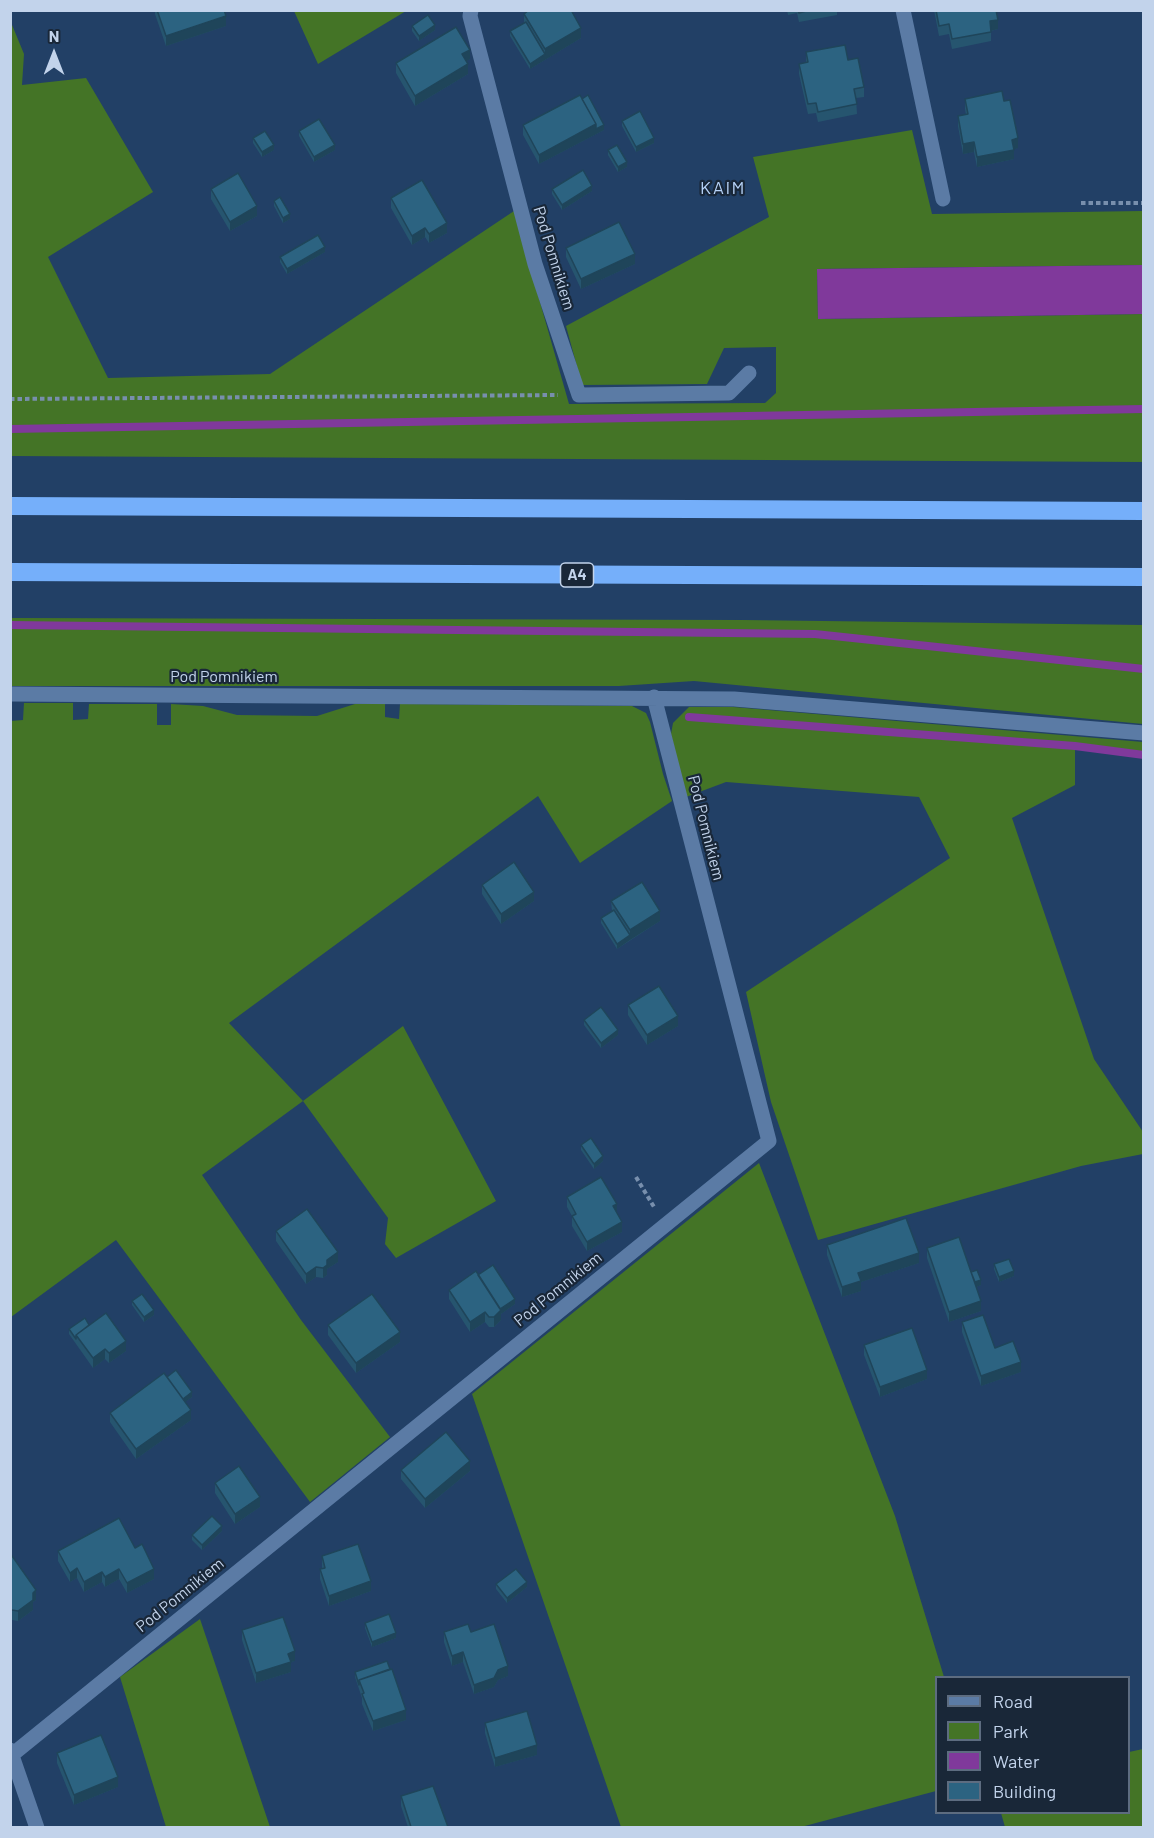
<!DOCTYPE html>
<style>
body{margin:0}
#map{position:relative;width:1154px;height:1838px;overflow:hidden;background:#224066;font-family:Barlow,sans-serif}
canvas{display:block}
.frame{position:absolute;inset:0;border:12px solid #c2d3eb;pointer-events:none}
.legend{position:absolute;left:935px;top:1676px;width:195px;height:138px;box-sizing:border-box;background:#192738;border:2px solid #5d6c80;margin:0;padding:8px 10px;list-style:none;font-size:18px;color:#c2d3eb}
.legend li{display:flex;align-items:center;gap:12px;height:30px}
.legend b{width:30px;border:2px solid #5d6c80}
.north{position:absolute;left:24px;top:24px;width:60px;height:60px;-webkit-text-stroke:4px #192738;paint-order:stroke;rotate:0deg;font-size:16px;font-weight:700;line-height:24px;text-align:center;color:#c2d3eb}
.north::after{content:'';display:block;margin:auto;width:21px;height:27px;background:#c2d3eb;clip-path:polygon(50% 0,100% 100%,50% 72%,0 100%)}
</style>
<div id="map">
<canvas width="1154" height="1838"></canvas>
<div class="frame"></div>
<ul class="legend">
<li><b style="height:8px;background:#5b7ba5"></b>Road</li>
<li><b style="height:16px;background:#447426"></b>Park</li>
<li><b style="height:16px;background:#80399b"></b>Water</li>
<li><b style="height:16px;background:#2c6381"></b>Building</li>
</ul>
<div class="north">N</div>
</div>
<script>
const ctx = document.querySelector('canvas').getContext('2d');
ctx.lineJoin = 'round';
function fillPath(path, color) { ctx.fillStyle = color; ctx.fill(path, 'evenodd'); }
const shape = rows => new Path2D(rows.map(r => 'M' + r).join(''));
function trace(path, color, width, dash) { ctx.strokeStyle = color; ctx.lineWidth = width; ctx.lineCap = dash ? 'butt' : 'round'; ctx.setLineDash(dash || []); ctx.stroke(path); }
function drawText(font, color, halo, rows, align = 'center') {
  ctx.font = font + ' Barlow,sans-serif'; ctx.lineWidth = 4.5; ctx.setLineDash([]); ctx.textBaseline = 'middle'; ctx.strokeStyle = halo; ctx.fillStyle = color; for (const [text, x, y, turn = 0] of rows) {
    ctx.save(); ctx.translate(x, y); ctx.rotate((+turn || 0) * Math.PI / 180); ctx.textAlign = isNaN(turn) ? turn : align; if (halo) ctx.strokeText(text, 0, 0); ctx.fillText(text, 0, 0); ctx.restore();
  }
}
const green = shape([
 [294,11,406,11,318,64],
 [10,20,24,54,22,85,86,78,153,192,48,257,108,378,270,374,514,211,569,404,765,403,776,393,776,347,724,348,707,384,582,385,566,326,769,217,753,157,912,130,932,214,1143,211,1143,265,817,269,818,319,1143,314,1143,462,11,456],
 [11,618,743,620,1143,625,1143,724,694,681,619,686,11,686],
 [24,703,73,703,73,720,88,719,89,704,157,704,157,725,171,725,171,704,203,706,237,715,317,716,355,704,385,704,385,717,399,719,400,704,632,706,646,713,650,722,663,774,672,801,580,863,538,796,229,1023,303,1101,403,1026,496,1201,396,1258,385,1244,388,1218,303,1101,202,1175,301,1320,390,1437,310,1502,116,1240,11,1317,10,721,23,720],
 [689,707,733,707,1143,742,1143,755,1075,746,1075,785,1012,818,1094,1059,1143,1132,1143,1154,1081,1166,818,1240,771,1102,746,992,950,858,919,797,726,782,686,797,671,734,673,723],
 [759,1163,895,1516,944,1677,936,1678,936,1791,801,1827,621,1827,472,1394],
 [200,1619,270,1827,166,1827,120,1677],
 [1143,1749,1143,1827,1005,1827,1001,1813,1128,1812,1129,1752]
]);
const water = shape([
 [1143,265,1143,314,818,319,817,269]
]);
const stream = shape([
 [10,429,1144,409],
 [10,625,815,634,1144,669],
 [689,717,1075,746,1144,755]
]);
const path = shape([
 [1081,203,1144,203],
 [10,399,558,395],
 [636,1177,654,1207]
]);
const minor = shape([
 [471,10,470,16,535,264,579,395,729,393,749,373],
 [903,10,943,199],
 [10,694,734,699,1144,733],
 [10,1750,37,1828],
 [13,1754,769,1141,654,697]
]);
const highway = shape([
 [10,506,1144,511],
 [10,572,1144,577]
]);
const wall = shape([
 [155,10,224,10,226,26,166,46,155,14],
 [787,10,837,10,837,15,799,22,797,13,788,15],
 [934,10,996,10,998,29,991,31,991,41,952,49,949,34,939,36],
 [524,14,581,38,530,69,510,36,510,31,524,23],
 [412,26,435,30,419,41,412,31],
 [806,52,848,60,864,87,864,97,856,98,857,114,818,122,816,113,808,114,799,74,799,64,806,63],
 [470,59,466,61,468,74,415,106,396,73,396,63],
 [965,99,1004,101,1018,148,1014,149,1014,159,977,167,974,152,963,154,958,126,958,116,966,115,965,109],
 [622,121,654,143,636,152,622,126],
 [523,125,604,130,539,164,523,135],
 [299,131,335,150,314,162,299,136],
 [253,138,274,150,262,157,253,143],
 [608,150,627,167,618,172,608,155],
 [211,189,257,216,230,231,211,199],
 [552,189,592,191,562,210,552,194],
 [391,198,447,233,429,243,425,237,412,245,391,208],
 [274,201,290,219,283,223,274,206],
 [566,248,635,264,581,289,566,257],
 [325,252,287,274,280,262,280,257],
 [482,885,534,901,501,924,482,894],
 [611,901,660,921,617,949,601,923,601,918,612,911],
 [628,1005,678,1026,647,1045,628,1015],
 [584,1020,618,1035,601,1048,584,1025],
 [581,1145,603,1161,594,1169,581,1150],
 [567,1197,617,1214,622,1232,587,1251,572,1226,572,1216,567,1207],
 [276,1231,338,1262,327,1269,327,1275,323,1278,316,1277,306,1284,276,1241],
 [827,1245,919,1263,861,1282,861,1291,842,1297,827,1255],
 [927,1248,971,1272,981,1285,976,1287,981,1311,949,1322,927,1258],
 [994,1264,1014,1276,999,1282,994,1269],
 [478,1275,515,1304,501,1314,501,1320,494,1327,489,1327,485,1322,470,1332,449,1299,449,1290],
 [132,1301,154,1315,144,1322,132,1305],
 [962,1322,995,1348,1021,1372,981,1386,962,1332],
 [89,1325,126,1351,109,1363,105,1359,93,1368,69,1334,69,1329],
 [328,1325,400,1342,356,1373,328,1335],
 [864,1345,927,1379,880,1397,864,1355],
 [167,1377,192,1397,185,1402,191,1420,136,1459,110,1422,110,1413],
 [401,1470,470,1471,425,1508,401,1479],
 [215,1483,260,1507,235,1524,215,1493],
 [222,1531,202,1550,192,1540,192,1535],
 [135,1548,154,1579,127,1593,119,1579,105,1587,102,1582,84,1592,77,1578,70,1582,58,1561,58,1551],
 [10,1553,36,1600,33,1602,33,1610,18,1621,12,1620,11,1617],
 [322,1556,371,1591,329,1606,320,1579,320,1569,322,1568],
 [496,1584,527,1587,507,1603,496,1589],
 [365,1623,396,1638,372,1647,365,1628],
 [242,1630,295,1661,291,1662,291,1672,256,1683,242,1640],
 [444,1632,471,1632,508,1676,498,1680,494,1687,474,1694,463,1662,452,1666,444,1642],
 [355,1672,406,1720,373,1731,362,1704,362,1698,355,1677],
 [485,1723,537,1755,495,1767,485,1733],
 [57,1753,118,1787,74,1805,57,1763],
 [401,1796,448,1827,408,1827,401,1806]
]);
const shadedWall = shape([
 [226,16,226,26,166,46,166,36],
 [998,20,998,29,990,31,990,21],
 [435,25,435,30,419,41,419,36],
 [581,28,581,38,530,69,530,64,545,54,545,49],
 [470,50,470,59,462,64,462,54],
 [468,64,468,74,415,106,415,96],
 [596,124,604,125,604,130,539,164,539,155],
 [654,138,654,143,636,152,636,147],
 [1018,138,1018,148,1012,150,1012,140],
 [974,142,974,152,963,154,963,144],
 [274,145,274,150,262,157,262,152],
 [335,145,335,150,314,162,314,157],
 [1014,150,1014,159,977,167,977,157],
 [627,162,627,167,618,172,618,167],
 [592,186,592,191,562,210,562,205],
 [257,206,257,216,230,231,230,222],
 [290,214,290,219,283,223,283,218],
 [447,223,447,233,429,243,429,234],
 [425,228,425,237,412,245,412,236],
 [325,247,325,252,287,274,287,269],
 [635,254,635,264,581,289,581,279],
 [534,892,534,901,501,924,501,914],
 [660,911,660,921,630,940,630,930],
 [630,935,630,940,617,949,617,944],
 [678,1016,678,1026,647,1045,647,1035],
 [618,1030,618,1035,601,1048,601,1043],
 [603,1156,603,1161,594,1169,594,1164],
 [617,1204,617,1213,613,1206],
 [622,1222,622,1232,587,1251,587,1242],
 [338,1252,338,1262,327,1269,327,1275,323,1278,323,1268,327,1260],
 [919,1253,919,1263,861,1282,861,1291,842,1297,842,1287,858,1273],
 [316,1267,316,1277,306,1284,306,1274],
 [1014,1271,1014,1276,999,1282,999,1277],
 [981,1280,981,1285,974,1288,974,1283],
 [515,1299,515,1304,501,1314,501,1320,494,1327,494,1317,499,1310],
 [981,1301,981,1311,949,1322,949,1312],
 [154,1310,154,1315,144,1322,144,1317],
 [485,1312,485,1322,470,1332,470,1322],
 [400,1332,400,1342,356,1373,356,1363],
 [126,1341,126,1351,109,1363,109,1353],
 [105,1349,105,1359,93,1368,93,1358],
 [1021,1362,1021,1372,981,1386,981,1376],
 [927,1370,927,1379,880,1397,880,1387],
 [192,1392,192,1397,181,1405,181,1400],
 [191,1410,191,1420,136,1459,136,1449],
 [470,1461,470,1471,425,1508,425,1499],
 [260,1497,260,1507,235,1524,235,1514],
 [222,1526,222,1531,202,1550,202,1545],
 [77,1568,77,1578,70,1582,70,1573],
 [119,1569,119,1579,105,1587,105,1577],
 [154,1569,154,1579,127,1593,127,1583],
 [102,1572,102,1582,84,1592,84,1582],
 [371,1581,371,1591,329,1606,329,1596],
 [527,1582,527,1587,507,1603,507,1598],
 [36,1590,36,1600,33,1602,33,1610,18,1621,18,1611,33,1593],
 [396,1633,396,1638,372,1647,372,1642],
 [295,1651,295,1661,291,1662,291,1672,256,1683,256,1673,288,1654],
 [463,1652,463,1662,452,1666,452,1656],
 [508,1666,508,1676,498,1680,494,1687,474,1694,474,1685,498,1670],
 [406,1710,406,1720,373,1731,373,1721],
 [537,1745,537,1755,495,1767,495,1758],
 [118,1777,118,1787,74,1805,74,1795]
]);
const building = shape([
 [157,10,224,10,226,16,166,36,157,10],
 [529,10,571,10,581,28,545,49,524,14,529,10],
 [798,10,810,10,799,13,798,10],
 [936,10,996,10,998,20,990,21,991,32,952,39,949,24,939,26,936,10],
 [428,15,435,25,419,36,412,26,428,15],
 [526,22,545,54,530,64,510,31,526,22],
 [456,27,470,50,462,54,468,64,415,96,396,63,456,27],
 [845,45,848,60,858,58,864,87,854,89,857,104,818,112,816,103,808,104,799,64,808,62,806,52,845,45],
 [1002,91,1004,101,1010,100,1018,138,1012,140,1014,150,977,157,974,142,963,144,958,116,968,114,965,99,1002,91],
 [580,95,596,124,539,155,523,125,580,95],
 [588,95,604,125,596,129,596,124,582,99,588,95],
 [640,111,654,138,636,147,622,121,640,111],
 [319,119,335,145,314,157,299,131,319,119],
 [265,131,274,145,262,152,253,138,265,131],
 [617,145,627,162,618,167,608,150,617,145],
 [583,170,592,186,562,205,552,189,583,170],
 [238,173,257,206,230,222,211,189,238,173],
 [422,180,447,223,429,234,425,228,412,236,391,198,422,180],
 [280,197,290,214,283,218,274,201,280,197],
 [619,222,635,254,581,279,566,248,619,222],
 [318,235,325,247,287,269,280,257,318,235],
 [514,862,534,892,501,914,482,885,514,862],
 [642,882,660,911,630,930,611,901,642,882],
 [614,910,630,935,617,944,601,918,614,910],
 [659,986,678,1016,647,1035,628,1005,659,986],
 [601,1007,618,1030,601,1043,584,1020,601,1007],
 [591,1138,603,1156,594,1164,581,1145,591,1138],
 [601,1177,617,1204,613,1206,622,1222,587,1242,572,1216,576,1214,567,1197,601,1177],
 [307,1209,338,1252,327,1260,327,1265,323,1268,316,1267,306,1274,276,1231,307,1209],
 [906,1218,919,1253,858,1273,861,1281,842,1287,827,1245,906,1218],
 [959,1237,981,1301,949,1312,927,1248,959,1237],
 [1009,1259,1014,1271,999,1277,994,1264,1009,1259],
 [493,1265,515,1299,500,1309,478,1275,493,1265],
 [977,1270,981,1280,975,1282,971,1272,977,1270],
 [476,1271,501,1310,494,1317,489,1317,485,1312,470,1322,449,1290,476,1271],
 [142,1294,154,1310,144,1317,132,1301,142,1294],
 [372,1294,400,1332,356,1363,328,1325,372,1294],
 [106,1313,126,1341,109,1353,105,1349,93,1358,76,1335,106,1313],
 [983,1315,995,1348,1013,1341,1021,1362,981,1376,962,1322,983,1315],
 [85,1318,89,1325,76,1335,76,1339,69,1329,85,1318],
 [912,1328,927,1370,880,1387,864,1345,912,1328],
 [176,1370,192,1392,183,1399,167,1377,176,1370],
 [164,1373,191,1410,136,1449,110,1413,164,1373],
 [446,1432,470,1461,425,1499,401,1470,446,1432],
 [239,1466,260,1497,235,1514,215,1483,239,1466],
 [212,1516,222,1526,202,1545,192,1535,212,1516],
 [119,1518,135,1548,142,1544,154,1569,127,1583,119,1569,105,1577,102,1572,84,1582,77,1568,70,1573,58,1551,119,1518],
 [358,1544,371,1581,329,1596,320,1569,325,1568,322,1556,358,1544],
 [10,1553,36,1590,33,1593,33,1600,18,1611,12,1610,10,1608,10,1553],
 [516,1569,527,1582,507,1598,496,1584,516,1569],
 [389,1614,396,1633,372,1642,365,1623,389,1614],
 [283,1617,295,1651,288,1654,291,1662,256,1673,242,1630,283,1617],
 [468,1624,471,1632,494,1624,508,1666,498,1670,494,1678,474,1685,463,1652,452,1656,444,1632,468,1624],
 [387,1661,390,1669,359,1680,359,1685,355,1672,387,1661],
 [392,1669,406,1710,373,1721,362,1694,364,1693,359,1680,392,1669],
 [527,1711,537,1745,495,1758,485,1723,527,1711],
 [101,1735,118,1777,74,1795,57,1753,101,1735],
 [433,1786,448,1827,411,1827,401,1796,433,1786]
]);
const shields = [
 [577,575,33]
];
const shieldNames = [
 ["A4",577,575]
];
const streetNames = [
 ["Pod Pomnikiem",554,258,73],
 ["Pod Pomnikiem",224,677],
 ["Pod Pomnikiem",706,828,76],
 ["Pod Pomnikiem",558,1289,-39],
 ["Pod Pomnikiem",180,1595,-39]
];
const neighbourhoodNames = [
 ["KAIM",723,188]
];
fillPath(green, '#447426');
fillPath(water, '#80399b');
trace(stream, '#80399b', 8);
trace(path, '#788fad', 4, [4.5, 3]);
trace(minor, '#5b7ba5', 15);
trace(highway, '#75affa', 18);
fillPath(wall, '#26556f');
fillPath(shadedWall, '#1f455a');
fillPath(building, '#2c6381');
trace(building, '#1f455a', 1.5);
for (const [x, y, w] of shields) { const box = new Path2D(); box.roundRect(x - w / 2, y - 12, w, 24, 4.5); ctx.fillStyle = '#192738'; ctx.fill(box); trace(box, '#c2d3eb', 1.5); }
drawText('bold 15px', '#c2d3eb', null, shieldNames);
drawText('16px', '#c2d3eb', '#192738', streetNames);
ctx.letterSpacing = '1.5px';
drawText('18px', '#b7d3f8', '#192738', neighbourhoodNames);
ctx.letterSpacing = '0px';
</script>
